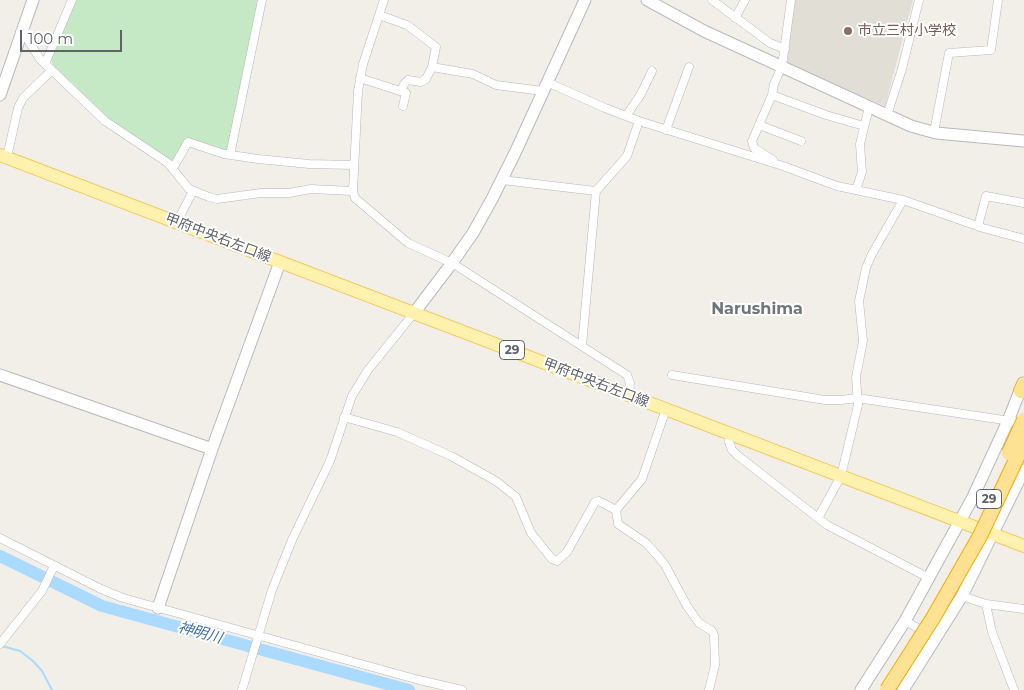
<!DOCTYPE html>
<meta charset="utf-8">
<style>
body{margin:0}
#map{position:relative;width:1024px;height:690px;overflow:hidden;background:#f1efe8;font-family:Montserrat,sans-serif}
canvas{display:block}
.scale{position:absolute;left:20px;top:30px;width:102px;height:22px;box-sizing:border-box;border:2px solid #5f6368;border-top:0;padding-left:6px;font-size:15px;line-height:18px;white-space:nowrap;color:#5f6368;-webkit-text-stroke:4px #fff;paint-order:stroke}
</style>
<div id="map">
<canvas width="1024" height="690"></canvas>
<div class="scale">100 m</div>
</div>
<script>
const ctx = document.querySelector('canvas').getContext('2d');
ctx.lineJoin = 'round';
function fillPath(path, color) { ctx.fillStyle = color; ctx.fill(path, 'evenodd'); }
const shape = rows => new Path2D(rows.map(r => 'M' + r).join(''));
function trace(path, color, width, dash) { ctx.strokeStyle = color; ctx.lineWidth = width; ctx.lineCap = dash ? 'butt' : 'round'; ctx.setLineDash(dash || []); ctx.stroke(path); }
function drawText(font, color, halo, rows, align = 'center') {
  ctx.font = font + ' Montserrat,"Noto Sans JP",sans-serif'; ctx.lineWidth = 4; ctx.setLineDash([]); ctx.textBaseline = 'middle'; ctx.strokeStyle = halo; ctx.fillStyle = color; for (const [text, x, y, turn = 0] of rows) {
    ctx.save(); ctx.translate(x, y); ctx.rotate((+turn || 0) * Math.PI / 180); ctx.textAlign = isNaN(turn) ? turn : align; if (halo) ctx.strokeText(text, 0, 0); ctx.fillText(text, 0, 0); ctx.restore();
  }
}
const education = shape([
 [794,0,913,0,885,106,786,63]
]);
const green = shape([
 [76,0,259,0,229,148,224,151,186,138,175,158,172,160,168,160,110,120,53,65,51,59]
]);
const stream = shape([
 [2,646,20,651,33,661,42,671,52,690]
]);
const river = shape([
 [0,556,102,606,409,690]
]);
const street = shape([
 [384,0,363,64,358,91,353,191,355,198,408,243,452,263,627,375,630,383,629,395],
 [712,0,770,43,785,49],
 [379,15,407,25,436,47,432,67,426,79,421,82,408,80,404,84,401,91],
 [735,18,745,0],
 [20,32,26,37,40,59,105,121,168,163,189,189,209,197,217,199,261,193,289,193,311,189,353,191],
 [45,64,72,0],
 [432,67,473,74,496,85,543,91],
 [360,78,406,93,403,106],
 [547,82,605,108,639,121,783,166,837,186,903,200,983,228,1024,239],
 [772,95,826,115,864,126],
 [887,115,902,69,919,0],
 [626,116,641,94,652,71],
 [759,125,801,141],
 [666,130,689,67],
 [934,132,949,53,991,50,998,0],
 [230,155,262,0],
 [7,157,18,108,23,98,52,70],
 [773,160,754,148,752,141,772,95,774,84,782,66,791,0],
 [173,168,188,142,224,154,258,159,309,164,354,165],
 [502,180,596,191,627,156,639,121],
 [856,190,862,172,860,144,869,107],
 [177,222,193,191],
 [978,226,986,196,1024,203],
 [582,346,596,191],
 [672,375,825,400,841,400,857,398,1024,423],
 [666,409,642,479,616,510,618,524,646,543,657,555,665,565,687,606,699,623,712,631,714,635,715,665,709,690],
 [344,417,397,432,451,456,496,481,516,497,531,533,552,559,557,561,567,552,595,502,599,501,616,510],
 [730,433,729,442,732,450,737,455,827,525,929,578],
 [818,518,841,476,858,405,856,377,863,341,859,301,866,268,872,254,903,200],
 [0,538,101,589,123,598,419,680,462,690],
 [962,596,986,604,1024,609],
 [986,604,992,632,1014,690],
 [905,621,927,633],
 [0,644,42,591,54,566],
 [242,690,272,590,292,540,330,461,352,396,368,370,414,313]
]);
const secondary = shape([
 [647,0,704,31,911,126,936,133,1024,141],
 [0,95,33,0],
 [414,313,452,263,473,233,492,199,515,153,585,0],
 [0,375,212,449],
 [158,608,212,449,280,262],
 [861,690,905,621,972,499,1008,421,1023,383],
 [903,690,962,596,1024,470]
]);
const primary = shape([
 [0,155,1024,546]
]);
const highway = shape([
 [1021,391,1024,385]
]);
const highwayBridge = shape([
 [1009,453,1024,420],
 [887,690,933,618,980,536,1024,443]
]);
const markers = [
 [848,31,5,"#8d6e63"]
];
const shields = [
 [512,350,25],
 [989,499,25]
];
const shieldNames = [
 ["29",512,350],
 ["29",989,499]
];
const educationNames = [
 ["市立三村小学校",858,31]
];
const streetNames = [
 ["甲府中央右左口線",218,238,21],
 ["甲府中央右左口線",596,383,21]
];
const waterNames = [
 ["神明川",200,633,15]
];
const quarterNames = [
 ["Narushima",757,309]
];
fillPath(education, '#e1ded6');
fillPath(green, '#c5e8c5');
trace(stream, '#aadaff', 2);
trace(river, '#aadaff', 12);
trace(street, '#b5b8bc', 9);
trace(secondary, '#b6babf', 13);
trace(primary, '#f2c960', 14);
trace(highway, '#f9ab00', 16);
trace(street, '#fff', 8);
trace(secondary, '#fff', 11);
trace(primary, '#fff2af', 12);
trace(highway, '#fde293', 14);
trace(highwayBridge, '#f9ab00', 16, []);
trace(highwayBridge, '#fde293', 14);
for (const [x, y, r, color] of markers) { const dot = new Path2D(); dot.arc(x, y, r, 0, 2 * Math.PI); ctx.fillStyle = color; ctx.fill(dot); trace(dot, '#fff', 2); }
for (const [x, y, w] of shields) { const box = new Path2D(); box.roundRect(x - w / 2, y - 9.5, w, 19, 4); ctx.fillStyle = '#fff'; ctx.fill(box); trace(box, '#5f6368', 1); }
drawText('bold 12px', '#5f6368', null, shieldNames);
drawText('14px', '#785e54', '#fff', educationNames, 'left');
drawText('14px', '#5f6368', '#fff', streetNames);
drawText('italic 15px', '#4174aa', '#fff', waterNames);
drawText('bold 16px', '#70757a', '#fff', quarterNames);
</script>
